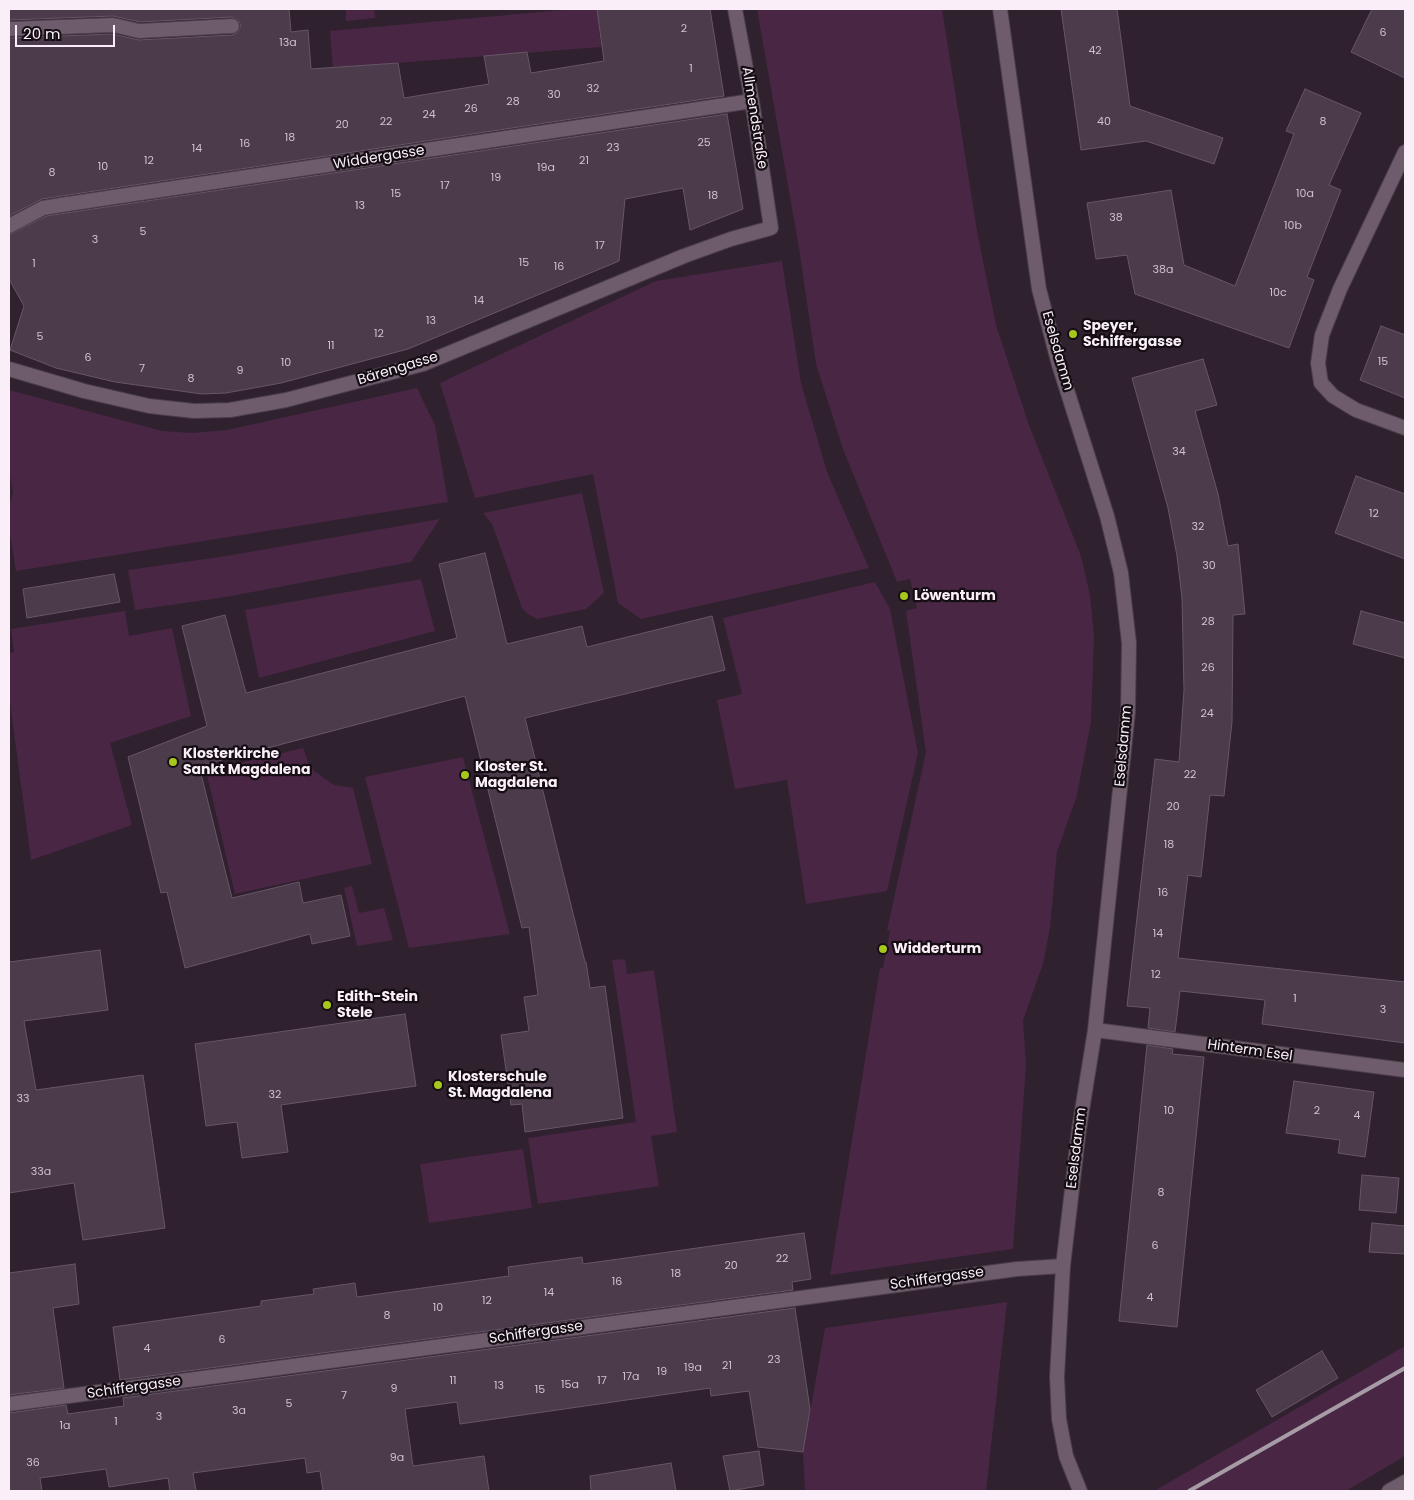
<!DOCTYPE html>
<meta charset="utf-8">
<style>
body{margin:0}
#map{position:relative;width:1414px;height:1500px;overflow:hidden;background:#30212f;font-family:Poppins,sans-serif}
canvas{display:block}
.frame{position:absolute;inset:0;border:10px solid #faeff8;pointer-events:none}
.scale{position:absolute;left:15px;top:25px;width:100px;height:22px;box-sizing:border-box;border:2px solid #faeff8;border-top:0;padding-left:6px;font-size:15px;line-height:18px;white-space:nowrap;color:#faeff8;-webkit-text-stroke:4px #140d13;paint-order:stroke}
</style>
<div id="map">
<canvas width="1414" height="1500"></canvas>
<div class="frame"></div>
<div class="scale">20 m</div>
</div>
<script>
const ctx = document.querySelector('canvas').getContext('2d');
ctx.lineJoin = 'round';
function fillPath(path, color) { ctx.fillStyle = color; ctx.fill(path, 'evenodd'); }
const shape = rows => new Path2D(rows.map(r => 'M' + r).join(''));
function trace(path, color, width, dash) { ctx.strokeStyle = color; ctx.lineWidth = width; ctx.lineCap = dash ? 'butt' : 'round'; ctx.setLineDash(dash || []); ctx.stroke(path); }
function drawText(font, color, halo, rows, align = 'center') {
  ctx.font = font + ' Poppins,sans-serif'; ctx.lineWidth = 4.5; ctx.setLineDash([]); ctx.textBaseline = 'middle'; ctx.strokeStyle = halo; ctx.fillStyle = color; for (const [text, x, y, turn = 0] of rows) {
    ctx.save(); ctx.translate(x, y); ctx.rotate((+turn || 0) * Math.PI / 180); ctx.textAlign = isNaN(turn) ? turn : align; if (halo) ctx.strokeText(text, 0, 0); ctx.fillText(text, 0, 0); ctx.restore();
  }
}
const green = shape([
 [346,9,374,9,375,18,346,21],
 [574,9,597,9,601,47,333,68,330,31],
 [757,9,942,9,977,231,996,325,1029,425,1081,556,1090,595,1094,635,1091,722,1077,795,1057,852,1050,928,1043,964,1023,1020,1026,1065,1013,1249,830,1275,880,968,883,968,890,931,887,930,926,752,906,611,917,608,910,579,897,582,843,449,816,364,799,248],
 [782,261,801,383,827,472,869,568,641,619,618,603,593,474,475,498,440,383,656,281],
 [417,388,435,425,448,502,16,571,9,528,9,505,13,493,9,470,9,390,162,431,193,433,227,430],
 [582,493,604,593,586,609,537,619,528,614,522,608,492,524,483,513],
 [440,519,411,562,226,597,135,610,128,570,220,557],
 [421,579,435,631,259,678,245,610],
 [875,582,890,609,918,753,887,891,806,904,787,780,735,789,717,700,742,694,723,618],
 [125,611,129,636,172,628,191,716,110,743,132,825,31,860,9,695,9,653,14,652,11,629],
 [303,748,308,762,314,771,334,785,353,788,372,864,235,894,206,771],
 [463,757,510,934,409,948,365,777],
 [352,886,359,913,384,908,393,940,357,946,344,888],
 [625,959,627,974,654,970,677,1132,651,1136,659,1186,538,1204,528,1138,636,1122,612,960],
 [523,1149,532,1208,429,1223,420,1164],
 [1007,1302,986,1491,805,1491,803,1452,825,1328],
 [1405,1346,1405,1456,1346,1491,1154,1491]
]);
const building = shape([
 [9,9,289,9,291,32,308,30,311,69,398,63,404,98,489,84,484,56,527,52,531,73,604,61,597,9,710,9,724,96,42,199,9,216,9,38,112,34,139,40,232,35,237,33,241,26,239,21,232,17,140,22,113,16,9,20,9,9],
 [1061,9,1117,9,1130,106,1223,138,1214,164,1146,141,1081,150,1061,9],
 [1372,9,1405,9,1405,78,1351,52,1372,9],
 [1305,89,1361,113,1329,185,1341,190,1307,277,1314,280,1289,348,1135,294,1127,255,1096,259,1087,203,1171,190,1184,265,1235,286,1294,134,1286,131,1305,89],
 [727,114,743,209,690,230,683,188,625,199,619,261,408,349,281,383,226,393,202,394,115,382,56,368,10,350,24,306,9,279,9,235,46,216,727,114],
 [1381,326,1405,335,1405,398,1360,380,1381,326],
 [1203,359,1217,405,1195,411,1218,494,1228,546,1238,544,1245,614,1233,615,1232,722,1224,796,1210,795,1201,877,1188,875,1178,958,1405,982,1405,1043,1262,1024,1265,1000,1180,991,1175,1032,1148,1028,1150,1008,1127,1006,1155,759,1179,762,1184,690,1182,598,1177,556,1168,508,1132,378,1203,359],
 [1356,476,1405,494,1405,559,1335,533,1356,476],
 [485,553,507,644,582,626,587,647,712,616,725,670,525,718,585,962,586,962,590,988,605,986,623,1118,525,1132,522,1104,511,1105,501,1035,529,1031,524,997,538,995,529,927,522,928,465,696,199,766,232,898,299,882,303,903,341,895,350,936,312,944,310,934,185,968,167,892,161,893,128,757,207,726,182,626,225,615,246,693,457,638,439,564,485,553],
 [114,574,120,602,27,618,23,589,114,574],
 [1361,611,1405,623,1405,658,1353,644,1361,611],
 [100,950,108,1010,24,1021,36,1090,143,1075,165,1228,83,1240,74,1183,9,1193,9,962,100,950],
 [405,1014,416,1086,281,1105,288,1152,242,1158,237,1122,206,1126,195,1044,405,1014],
 [1147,1045,1173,1049,1172,1054,1204,1057,1177,1327,1119,1321,1147,1045],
 [1294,1081,1374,1092,1365,1157,1338,1153,1340,1140,1286,1133,1294,1081],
 [1362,1175,1399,1178,1396,1213,1359,1210,1362,1175],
 [1372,1223,1405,1226,1405,1254,1369,1252,1372,1223],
 [804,1233,811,1279,792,1282,793,1290,120,1380,113,1327,261,1306,261,1301,314,1294,313,1289,355,1283,357,1297,509,1276,508,1267,582,1257,583,1264,804,1233],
 [75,1264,79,1304,53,1308,64,1388,9,1395,9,1273,75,1264],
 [795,1308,810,1409,803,1452,758,1447,749,1391,711,1396,710,1388,460,1424,457,1402,405,1409,413,1466,484,1456,489,1491,323,1491,320,1471,307,1473,305,1458,193,1473,196,1491,170,1491,168,1478,109,1487,106,1469,40,1478,42,1491,9,1491,9,1413,66,1405,68,1414,124,1406,123,1398,795,1308],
 [1322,1351,1338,1378,1272,1417,1256,1390,1322,1351],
 [759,1451,764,1485,730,1491,723,1456,759,1451],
 [671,1463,676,1491,591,1491,590,1476,671,1463]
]);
const minor = shape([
 [9,29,113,25,139,31,232,26],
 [1405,152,1340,289,1322,335,1318,363,1321,383,1333,396,1356,410,1405,428],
 [9,226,43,208,61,205,752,101],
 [9,369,84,391,149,406,194,411,230,410,286,400,423,364,684,256,731,239,771,228,752,101,735,9],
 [1095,1030,1405,1070],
 [9,1404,1017,1269,1063,1266],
 [1389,1491,1405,1482]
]);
const tertiary = shape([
 [1000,9,1039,289,1059,365,1107,516,1121,573,1129,643,1128,712,1095,1030,1079,1129,1063,1266,1057,1377,1059,1419,1066,1456,1080,1491]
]);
const rail = shape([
 [1189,1491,1405,1368]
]);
const markers = [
 [1073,334,5,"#a8c71c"],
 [904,596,5,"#a8c71c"],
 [173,762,5,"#a8c71c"],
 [465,775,5,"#a8c71c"],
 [883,949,5,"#a8c71c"],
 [327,1005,5,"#a8c71c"],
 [438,1085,5,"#a8c71c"]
];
const numberNames = [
 ["2",684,29],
 ["6",1383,33],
 ["13a",288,43],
 ["42",1095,51],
 ["1",691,69],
 ["32",593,89],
 ["30",554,95],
 ["28",513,102],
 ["26",471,109],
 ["24",429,115],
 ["22",386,122],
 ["40",1104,122],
 ["8",1323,122],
 ["20",342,125],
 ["18",290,138],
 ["25",704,143],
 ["16",245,144],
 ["23",613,148],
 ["14",197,149],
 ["12",149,161],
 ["21",584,161],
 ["10",103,167],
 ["19a",546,168],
 ["8",52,173],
 ["19",496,178],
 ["17",445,186],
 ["15",396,194],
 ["10a",1305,194],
 ["18",713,196],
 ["13",360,206],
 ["38",1116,218],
 ["10b",1293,226],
 ["5",143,232],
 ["3",95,240],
 ["17",600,246],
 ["15",524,263],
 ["1",34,264],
 ["16",559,267],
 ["38a",1163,270],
 ["10c",1278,293],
 ["14",479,301],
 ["13",431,321],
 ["12",379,334],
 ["5",40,337],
 ["11",331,346],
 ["6",88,358],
 ["15",1383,362],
 ["10",286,363],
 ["7",142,369],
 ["9",240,371],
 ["8",191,379],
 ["34",1179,452],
 ["12",1374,514],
 ["32",1198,527],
 ["30",1209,566],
 ["28",1208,622],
 ["26",1208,668],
 ["24",1207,714],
 ["22",1190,775],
 ["20",1173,807],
 ["18",1169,845],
 ["16",1163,893],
 ["14",1158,934],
 ["12",1156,975],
 ["1",1295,999],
 ["3",1383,1010],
 ["32",275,1095],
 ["33",23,1099],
 ["10",1169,1111],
 ["2",1317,1111],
 ["4",1357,1116],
 ["33a",41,1172],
 ["8",1161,1193],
 ["6",1155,1246],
 ["22",782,1259],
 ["20",731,1266],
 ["18",676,1274],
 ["16",617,1282],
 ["14",549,1293],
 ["4",1150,1298],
 ["12",487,1301],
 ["10",438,1308],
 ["8",387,1316],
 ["6",222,1340],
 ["4",147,1349],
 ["23",774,1360],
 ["21",727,1366],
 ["19a",693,1368],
 ["19",662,1372],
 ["17a",631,1377],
 ["11",453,1381],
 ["17",602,1381],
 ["15a",570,1385],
 ["13",499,1386],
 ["9",394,1389],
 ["15",540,1390],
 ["7",344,1396],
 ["5",289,1404],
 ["3a",239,1411],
 ["3",159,1417],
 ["1",116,1422],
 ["1a",65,1426],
 ["9a",397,1458],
 ["36",33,1463]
];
const streetNames = [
 ["Allmendstraße",754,118,81],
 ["Widdergasse",379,158,-9],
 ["Eselsdamm",1057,351,74],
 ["Bärengasse",398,369,-17],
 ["Eselsdamm",1124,746,-85],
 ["Hinterm Esel",1250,1051,8],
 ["Eselsdamm",1077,1148,-83],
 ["Schiffergasse",937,1279,-8],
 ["Schiffergasse",536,1333,-8],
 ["Schiffergasse",134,1388,-8]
];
const poiNames = [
 ["Speyer,",1083,326],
 ["Schiffergasse",1083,342],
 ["Löwenturm",914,596],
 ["Klosterkirche",183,754],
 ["Sankt Magdalena",183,770],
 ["Kloster St.",475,767],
 ["Magdalena",475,783],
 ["Widderturm",893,949],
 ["Edith-Stein",337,997],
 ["Stele",337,1013],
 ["Klosterschule",448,1077],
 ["St. Magdalena",448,1093]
];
fillPath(green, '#482644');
fillPath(building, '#4c3b4a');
trace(building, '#685666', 1);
trace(minor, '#4a3c48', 16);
trace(tertiary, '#4a3c48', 16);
trace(minor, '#6e5c6c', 14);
trace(tertiary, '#6e5c6c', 14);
trace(rail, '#a79ba6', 4);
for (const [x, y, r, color] of markers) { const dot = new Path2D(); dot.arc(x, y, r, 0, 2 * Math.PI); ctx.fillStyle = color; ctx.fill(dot); trace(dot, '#140d13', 2); }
drawText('11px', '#cec2cc', null, numberNames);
drawText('14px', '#faeff8', '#140d13', streetNames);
drawText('bold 14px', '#faeff8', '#140d13', poiNames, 'left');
</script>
